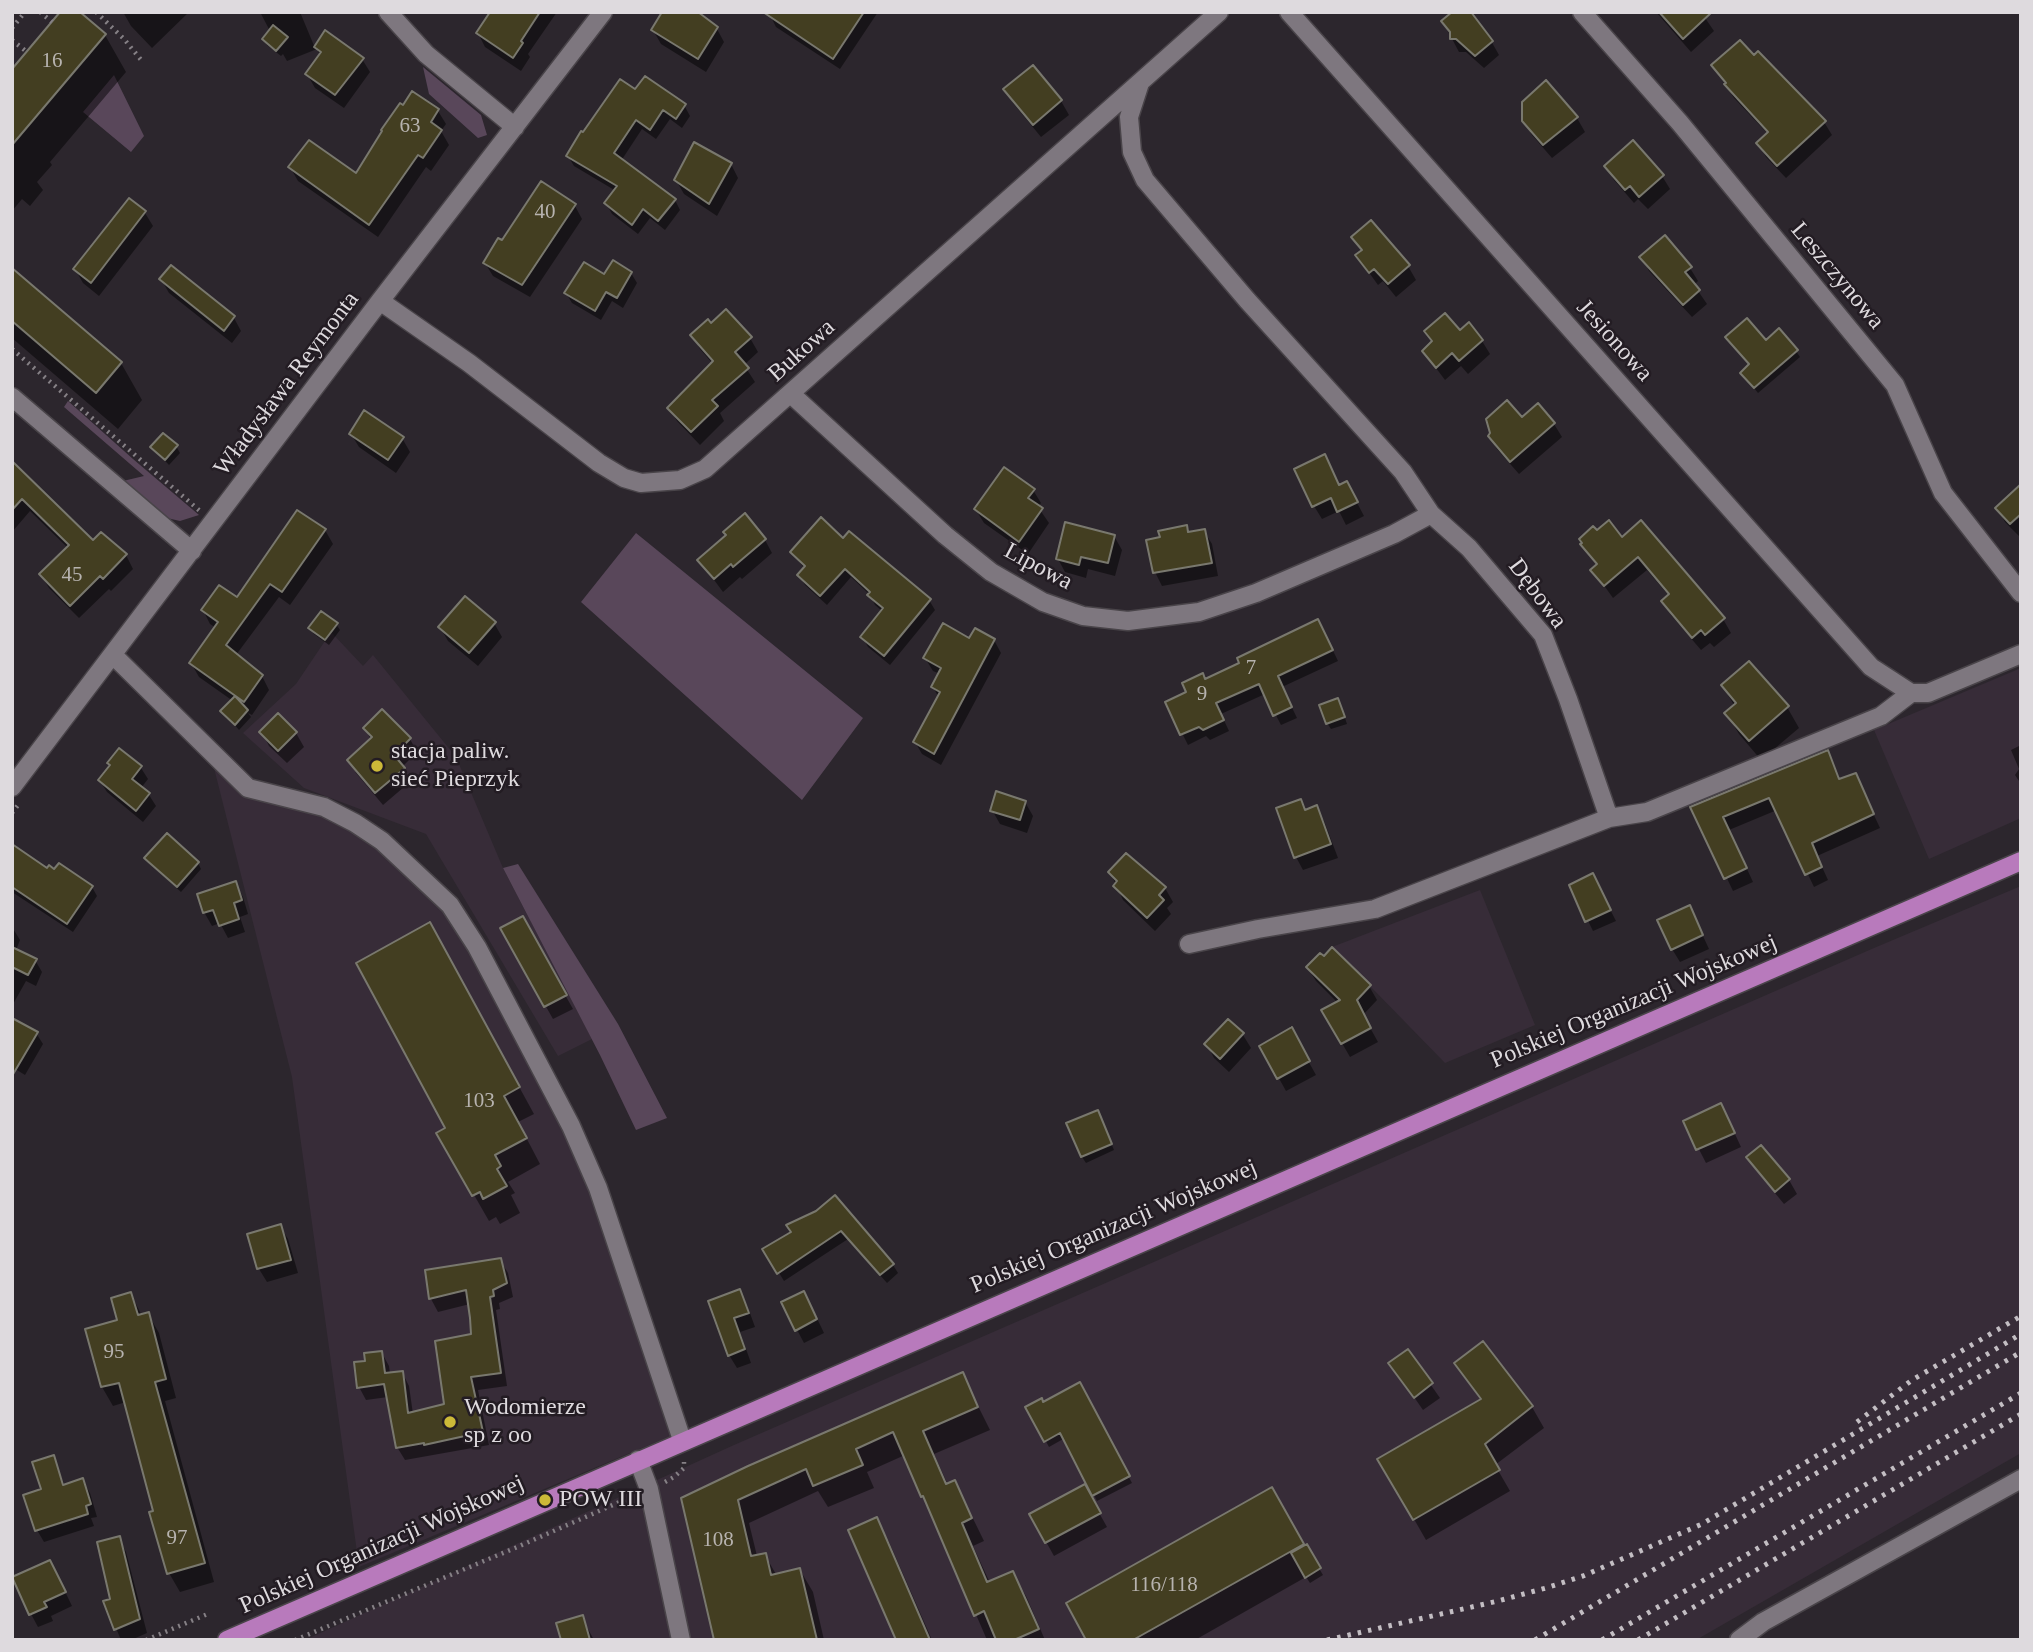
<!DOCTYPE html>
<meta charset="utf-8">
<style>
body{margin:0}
#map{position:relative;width:2033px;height:1652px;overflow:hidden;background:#2c262d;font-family:Georgia,serif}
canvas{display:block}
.frame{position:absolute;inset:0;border:14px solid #dedade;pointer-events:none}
</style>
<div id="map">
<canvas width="2033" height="1652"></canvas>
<div class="frame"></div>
</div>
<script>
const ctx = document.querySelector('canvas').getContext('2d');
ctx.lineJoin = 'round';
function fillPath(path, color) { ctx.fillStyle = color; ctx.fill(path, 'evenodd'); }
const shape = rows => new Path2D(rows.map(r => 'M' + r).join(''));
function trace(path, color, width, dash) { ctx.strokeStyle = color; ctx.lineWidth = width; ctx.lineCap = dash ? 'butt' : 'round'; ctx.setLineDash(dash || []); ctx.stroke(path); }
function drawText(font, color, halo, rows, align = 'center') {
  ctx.font = font + ' Georgia,serif'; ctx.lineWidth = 5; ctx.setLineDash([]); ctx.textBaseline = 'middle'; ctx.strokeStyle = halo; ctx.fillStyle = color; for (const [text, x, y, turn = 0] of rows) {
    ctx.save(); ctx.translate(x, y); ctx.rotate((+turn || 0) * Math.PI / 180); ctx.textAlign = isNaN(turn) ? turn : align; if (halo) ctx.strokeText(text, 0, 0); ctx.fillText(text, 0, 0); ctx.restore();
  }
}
const built = shape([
 [331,632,363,666,373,655,456,757,503,868,592,1039,558,1056,426,834,304,788,243,733,296,684],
 [2021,668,2021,818,1929,859,1874,730],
 [213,764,324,807,450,905,571,1126,680,1432,359,1567,292,1077],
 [2021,886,2021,1453,1696,1640,305,1640,734,1445,1874,948],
 [1480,890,1535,1025,1445,1063,1332,947]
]);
const green = shape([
 [423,67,481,115,487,135,478,138,429,94],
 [114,75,144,136,131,152,83,112],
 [68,401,133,459,199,515,180,521,167,518,123,481,144,476,64,407],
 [636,533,863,718,802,800,581,602],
 [518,864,618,1024,667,1118,636,1130,600,1055,503,868]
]);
const shadow = shape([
 [123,12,189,12,152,48,131,26],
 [260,12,300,12,315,48,325,33,362,59,370,72,344,108,315,88,307,74,320,55,317,49,287,61,283,54,281,56,267,45,264,39,270,31],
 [492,12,557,12,528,54,530,57,521,71,485,47,478,33],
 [843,12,878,12,840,69,776,27,770,15],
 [1656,12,1701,12,1714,31,1691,52],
 [1443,22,1486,32,1499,55,1484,68,1466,52,1459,52],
 [717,29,724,42,706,72,661,44,653,30],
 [105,35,126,72,50,162,52,165,37,182,43,190,30,206,22,199,12,211,12,72],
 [1713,66,1824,122,1832,135,1786,178,1766,157,1758,143,1768,134,1734,98],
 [1033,67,1061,101,1069,115,1041,137,1013,103,1005,89],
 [1546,83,1577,118,1585,132,1552,158,1532,135,1524,121],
 [636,92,684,105,690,116,682,128,670,119,656,139,642,129,621,161,675,200,680,210,665,230,650,218,638,234,612,214,606,203,616,191,574,166,568,156,583,134],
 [438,111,446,124,441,131,449,145,431,171,426,167,378,237,298,181,290,167,356,176],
 [731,164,738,178,717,216,684,194,676,180],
 [1606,166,1662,176,1670,189,1648,209,1638,199,1634,203,1614,180],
 [129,200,145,213,153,226,99,296,83,283,75,269],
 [575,206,582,219,530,297,493,276,485,263,502,242],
 [1353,237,1408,266,1416,280,1396,297,1383,281,1378,285,1357,256,1362,252],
 [1642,257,1690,268,1698,281,1694,285,1707,304,1692,317,1649,271],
 [12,270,121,363,142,400,118,429,12,338],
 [631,273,637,283,623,308,612,301,601,320,572,303,566,293],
 [161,279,234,318,241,331,232,343,169,293],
 [726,311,750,338,758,352,744,365,755,382,720,413,724,421,700,445,677,421,669,408,713,364,700,349,692,335,711,325],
 [1426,332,1460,333,1482,341,1490,354,1468,374,1461,366,1445,380,1424,352,1433,343],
 [1766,342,1796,351,1800,357,1758,393,1742,373,1750,366,1731,343],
 [1522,420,1554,424,1562,437,1519,474,1497,449,1490,436],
 [351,434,402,438,410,452,396,473,359,447],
 [176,446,180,453,169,465,152,447],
 [12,472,93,542,126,555,133,569,111,591,109,589,79,618,49,588,41,575,68,548,30,511,12,532],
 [1340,487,1354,497,1364,516,1346,525,1339,511,1322,519,1314,506],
 [2021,487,2021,534,2019,536,2005,522,1998,508],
 [1033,490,1041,503,1038,507,1049,523,1028,554,984,523,976,510],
 [298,512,325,530,333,544,290,605,279,597,236,655,262,676,269,690,252,715,248,713,251,717,239,730,223,711,233,701,199,677,191,663,216,628,210,624,203,610,237,600],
 [1186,527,1190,534,1204,531,1212,544,1218,576,1162,586,1155,572,1162,539],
 [1114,536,1122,550,1115,576,1088,569,1086,578,1065,572,1058,559],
 [1622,539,1723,619,1731,633,1714,647,1710,643,1701,650,1671,615,1663,602,1669,596,1647,570,1613,598,1593,570,1597,566,1583,545],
 [765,540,772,553,742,579,740,577,723,592,700,561],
 [844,540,929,600,935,610,890,665,868,647,863,638,883,612,875,605,870,595,851,577,827,605,805,585,799,575,805,569,792,553],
 [494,623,502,637,478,666,448,641,440,627],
 [336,624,340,630,329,645,314,634,310,628],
 [1324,632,1338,661,1282,687,1297,718,1281,725,1265,694,1221,714,1229,731,1210,740,1206,736,1188,745,1167,703,1205,681],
 [970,640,994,640,1001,653,941,765,922,754,915,742,939,698,933,687,940,674,933,671,925,658],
 [1723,686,1787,707,1799,728,1761,760,1739,734,1727,714,1735,707],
 [1341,706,1347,724,1331,729,1327,723],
 [278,715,296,733,304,747,287,763,269,746,262,732],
 [365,728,410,739,417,752,402,767,411,781,383,805,356,773,349,760,371,740],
 [2021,745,2021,784,2015,775,2019,769,2011,750],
 [1827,752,1841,781,1855,775,1880,828,1817,856,1828,880,1814,887,1777,810,1729,830,1753,882,1733,891,1693,807],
 [141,768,148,779,141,788,149,795,156,806,143,822,107,792,100,781],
 [1300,801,1306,812,1316,808,1324,821,1338,858,1303,870,1296,857],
 [1025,802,1033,816,1027,833,1000,824,992,810],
 [12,847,48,870,92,887,97,896,73,932,12,892],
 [146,858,198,863,201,869,181,892,150,864],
 [1110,872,1165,888,1173,902,1167,908,1171,914,1155,931,1123,900],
 [235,883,243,897,248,914,240,917,245,932,228,938,220,923,212,926,204,912],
 [1571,886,1598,886,1616,921,1593,931],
 [522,918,573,1009,553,1019,502,929],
 [1696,921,1709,949,1680,962,1672,949],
 [12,927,20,940,16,950,35,960,42,972,36,986,26,981,12,1006],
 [444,950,534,1114,518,1122,540,1164,508,1182,515,1193,511,1195,520,1213,500,1224,496,1217,489,1221,439,1134,447,1129],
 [1308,968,1369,986,1377,1000,1363,1015,1378,1042,1350,1057,1323,1010,1338,1003,1316,981],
 [1228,1021,1243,1035,1251,1048,1229,1072,1214,1058,1207,1044],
 [1291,1030,1316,1075,1286,1091,1261,1046],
 [36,1033,43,1044,25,1075,12,1067],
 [1100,1118,1114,1150,1086,1163,1082,1157],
 [1728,1119,1741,1147,1706,1163,1685,1122],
 [1761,1147,1789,1180,1797,1194,1784,1204,1756,1170,1748,1157],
 [817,1212,893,1265,898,1273,887,1283,848,1239,784,1281,765,1250,793,1232],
 [280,1226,288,1239,298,1273,267,1282,259,1269,250,1235],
 [500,1260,508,1273,513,1297,499,1303,500,1309,496,1310,507,1386,478,1390,489,1445,405,1460,397,1447,388,1397,366,1400,359,1387,367,1362,382,1353,389,1366,390,1374,402,1372,409,1386,413,1414,446,1405,473,1336,470,1304,438,1312,431,1299,427,1271],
 [740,1292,747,1305,755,1327,740,1332,751,1363,737,1368,729,1355,710,1302],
 [131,1294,142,1316,148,1314,159,1333,176,1398,165,1401,214,1582,180,1592,169,1573,126,1402,113,1406,102,1387,119,1322],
 [783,1303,811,1306,824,1333,804,1343],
 [1483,1343,1532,1407,1544,1428,1495,1465,1510,1491,1426,1540,1380,1460,1481,1401,1456,1363],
 [1407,1351,1440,1398,1423,1410,1391,1364],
 [962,1374,990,1430,934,1454,948,1485,955,1482,984,1541,973,1546,990,1583,1013,1573,1026,1596,1045,1640,987,1640,933,1515,905,1455,867,1472,874,1488,828,1507,818,1491,749,1523,757,1556,765,1555,777,1576,800,1570,813,1592,824,1640,716,1640,683,1499],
 [1080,1384,1132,1483,1097,1501,1065,1438,1049,1447,1028,1408,1043,1404],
 [53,1457,65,1486,83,1481,90,1493,97,1517,91,1518,94,1526,44,1542,37,1530,43,1490],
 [1084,1486,1107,1527,1054,1556,1031,1515],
 [1272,1490,1323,1575,1310,1583,1306,1577,1195,1640,1088,1640],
 [877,1519,889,1542,932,1640,898,1640],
 [119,1538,126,1552,147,1633,131,1640,121,1640,105,1602,112,1600],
 [57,1575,72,1606,51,1616,53,1621,38,1627,31,1614],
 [582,1618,594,1640,563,1640]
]);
const building = shape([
 [60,12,80,12,106,34,12,145,12,69,60,12],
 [490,12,540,12,521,41,523,43,513,58,476,33,490,12],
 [662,12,698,12,718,27,698,59,651,30,662,12],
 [763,12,864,12,833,59,763,12],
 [1452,12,1471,12,1493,41,1475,56,1456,39,1450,39,1450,32,1441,21,1452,12],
 [1659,12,1712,12,1683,39,1659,12],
 [273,25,288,37,276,51,262,39,273,25],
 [325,30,364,58,335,95,305,74,321,52,314,47,325,30],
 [1740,40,1754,55,1758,51,1826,121,1777,166,1756,143,1768,132,1724,84,1726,83,1711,65,1740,40],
 [1033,65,1062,100,1033,125,1003,89,1033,65],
 [645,76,686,104,676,119,663,110,650,130,636,120,614,153,676,199,658,221,643,209,632,225,604,203,617,186,566,156,581,131,583,132,620,79,635,89,645,76],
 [1546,80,1578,117,1543,145,1522,121,1522,102,1546,80],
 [412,91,439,109,431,122,442,130,423,158,418,155,369,225,288,167,309,140,356,173,382,131,381,130,400,103,403,105,412,91],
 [1633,140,1664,175,1639,197,1630,186,1625,190,1604,166,1633,140],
 [694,142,732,163,709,204,674,180,694,142],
 [541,181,576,204,522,285,483,263,498,238,502,240,541,181],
 [129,198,146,211,91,283,73,269,129,198],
 [1371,220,1410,265,1388,284,1374,269,1369,273,1355,255,1362,250,1351,237,1371,220],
 [1665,235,1692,267,1685,272,1700,290,1683,305,1639,257,1665,235],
 [613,260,632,272,617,298,606,292,595,311,564,293,584,262,604,274,613,260],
 [171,265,235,316,224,331,159,279,171,265],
 [12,268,122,362,96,393,12,321,12,268],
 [726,309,752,337,735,352,749,368,712,400,718,406,691,432,667,408,713,361,690,335,708,319,711,323,726,309],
 [1445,313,1460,330,1469,322,1483,340,1459,361,1452,353,1436,368,1422,351,1432,341,1424,331,1445,313],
 [1747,318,1766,340,1779,328,1798,350,1754,388,1740,373,1749,364,1725,337,1747,318],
 [1507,400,1522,417,1538,403,1555,423,1510,462,1488,436,1490,433,1486,419,1507,400],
 [364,410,404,437,388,460,349,434,364,410],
 [163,433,178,445,165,460,150,447,163,433],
 [1325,454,1339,485,1347,481,1358,502,1337,512,1331,498,1312,507,1294,469,1325,454],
 [12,461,93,540,101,532,127,554,103,579,100,576,70,606,39,574,69,545,22,499,12,510,12,461],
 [1004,467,1035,489,1028,498,1043,508,1019,542,974,509,1004,467],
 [2021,484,2021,514,2010,524,1995,508,2021,484],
 [297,510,326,529,282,592,270,584,226,645,263,675,244,702,189,663,218,622,201,610,219,585,237,597,297,510],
 [745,513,766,539,733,567,731,564,714,579,697,560,726,535,723,532,745,513],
 [821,517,843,538,849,531,931,599,884,656,860,637,883,608,867,595,870,592,845,569,820,596,797,575,805,566,790,552,821,517],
 [1609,520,1622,537,1641,520,1725,618,1705,635,1701,630,1692,638,1661,601,1669,594,1638,557,1604,586,1590,570,1597,564,1580,544,1582,543,1579,539,1593,526,1597,530,1609,520],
 [1065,522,1115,535,1108,563,1081,557,1079,565,1056,559,1065,522],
 [1187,525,1188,532,1205,529,1212,563,1153,573,1146,540,1160,537,1158,531,1187,525],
 [465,596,496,622,469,653,438,627,465,596],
 [321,611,338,623,325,640,308,628,321,611],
 [1318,619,1333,650,1278,676,1292,707,1273,716,1259,684,1216,703,1224,720,1203,730,1199,727,1180,735,1165,702,1186,692,1182,683,1203,673,1205,679,1239,663,1237,658,1318,619],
 [943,623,969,638,975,628,995,639,934,754,913,742,940,692,931,687,941,668,923,658,943,623],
 [1749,661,1789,706,1749,741,1724,713,1736,703,1721,685,1749,661],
 [235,696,248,710,235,725,220,711,235,696],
 [1338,698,1345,717,1326,724,1319,705,1338,698],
 [382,709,411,738,394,755,405,768,375,793,347,760,372,737,363,728,382,709],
 [278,713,297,732,278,751,259,732,278,713],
 [119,748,142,766,132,779,150,793,136,811,98,780,110,765,107,763,119,748],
 [1828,750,1839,779,1856,773,1874,814,1812,843,1822,867,1805,875,1769,798,1723,817,1747,868,1724,879,1690,807,1828,750],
 [996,791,1026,801,1020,820,990,811,996,791],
 [1301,799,1305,810,1317,805,1331,844,1294,858,1276,808,1301,799],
 [167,833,199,862,177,887,144,858,167,833],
 [12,844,47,868,49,865,54,869,59,863,93,886,67,924,12,887,12,844],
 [1126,853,1166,887,1159,895,1164,900,1147,918,1113,886,1117,881,1108,872,1126,853],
 [1593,873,1611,910,1585,922,1569,885,1593,873],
 [236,881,242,900,234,903,239,919,219,926,213,910,203,913,197,894,236,881],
 [1690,905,1703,935,1671,950,1657,920,1690,905],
 [523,916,567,995,544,1007,500,928,523,916],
 [430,922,520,1087,504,1096,527,1138,495,1155,501,1166,497,1169,507,1186,483,1199,480,1192,472,1196,436,1133,445,1128,356,963,430,922],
 [12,947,37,959,28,975,12,967,12,947],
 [1332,947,1371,985,1357,1000,1371,1028,1341,1044,1321,1010,1340,1000,1306,967,1320,953,1324,956,1332,947],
 [12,1018,38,1032,12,1076,12,1018],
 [1228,1019,1244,1033,1220,1059,1204,1044,1228,1019],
 [1292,1027,1310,1061,1277,1079,1259,1046,1292,1027],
 [1721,1103,1735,1133,1696,1150,1683,1121,1721,1103],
 [1098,1110,1112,1144,1081,1157,1066,1123,1098,1110],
 [1761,1145,1790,1179,1775,1192,1746,1157,1761,1145],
 [835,1195,894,1264,880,1275,841,1231,777,1274,762,1249,791,1232,786,1225,816,1211,835,1195],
 [281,1224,291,1260,257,1269,247,1234,281,1224],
 [501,1258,507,1283,493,1290,494,1296,490,1297,501,1373,471,1377,483,1432,424,1445,424,1443,396,1448,384,1384,357,1388,354,1362,365,1361,364,1353,382,1351,385,1373,403,1371,408,1413,444,1404,435,1341,471,1334,470,1318,466,1290,429,1299,425,1270,501,1258],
 [740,1289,749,1313,734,1318,745,1349,728,1356,708,1301,740,1289],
 [804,1291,817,1319,795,1331,781,1302,804,1291],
 [131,1292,138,1315,149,1312,166,1379,155,1382,205,1563,167,1574,149,1512,153,1511,119,1383,101,1387,85,1329,117,1320,111,1298,131,1292],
 [1483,1341,1533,1406,1485,1444,1500,1470,1413,1520,1377,1459,1481,1399,1454,1363,1483,1341],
 [1408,1349,1433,1383,1414,1398,1388,1363,1408,1349],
 [963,1372,978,1407,923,1431,946,1484,955,1480,972,1518,962,1523,987,1582,1013,1571,1039,1629,1014,1640,996,1640,984,1611,974,1616,923,1496,921,1497,893,1432,856,1449,863,1465,813,1486,806,1469,738,1500,751,1556,766,1553,771,1575,800,1568,817,1640,714,1640,681,1498,748,1466,963,1372],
 [1080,1382,1130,1476,1092,1496,1060,1433,1044,1442,1025,1407,1042,1398,1043,1402,1080,1382],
 [54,1455,63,1485,83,1478,91,1504,86,1506,88,1514,35,1531,23,1495,41,1489,32,1462,54,1455],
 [1085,1484,1101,1513,1045,1543,1029,1514,1085,1484],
 [1272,1487,1304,1544,1133,1640,1086,1640,1066,1603,1272,1487],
 [877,1517,930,1640,896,1640,848,1530,877,1517],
 [120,1536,140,1619,114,1630,103,1601,110,1599,97,1542,120,1536],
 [1307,1544,1321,1568,1305,1578,1291,1553,1307,1544],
 [50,1560,66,1592,44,1602,47,1607,29,1615,12,1577,50,1560],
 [583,1615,590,1640,561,1640,556,1623,583,1615]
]);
const path = shape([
 [40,12,52,22],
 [96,12,124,39,142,61],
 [12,28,25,12],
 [12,40,27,52],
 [12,349,200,511],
 [12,813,18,805],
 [665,1482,674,1477,684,1468,684,1462],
 [146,1640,210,1613],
 [295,1640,515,1548,631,1497]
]);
const minor = shape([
 [388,12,426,54,515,127],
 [1289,12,1871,667,1911,693],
 [1582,12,1680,123,1895,385,1943,493,2021,593],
 [1140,83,1129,117,1132,152,1145,180,1247,300,1403,472,1431,514,1469,548,1543,635,1568,699,1609,818,1375,909,1258,929,1189,944],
 [380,301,469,363,599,463,624,478,641,483,680,480,705,469,1219,12],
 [791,394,945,535,991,572,1043,602,1083,616,1128,621,1199,612,1256,593,1394,534,1431,514],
 [12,397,192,551],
 [113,655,248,788,324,807,355,823,382,841,450,905,477,947,571,1126,598,1188,682,1440],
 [12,787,380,301,603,12],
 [1609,818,1647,812,1881,716,1911,693,1928,693,2021,654],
 [638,1460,649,1489,681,1640],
 [1739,1640,1763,1622,2021,1479]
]);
const major = shape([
 [227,1640,2021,861]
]);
const rail = shape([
 [1857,1422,1912,1380,2021,1316],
 [1327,1640,1498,1601,1546,1588,1583,1576,1702,1524,2021,1334],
 [1535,1640,2021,1352],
 [1602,1640,2021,1393],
 [1638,1640,2021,1414]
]);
const markers = [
 [377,766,7,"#ccb938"],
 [450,1422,7,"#ccb938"],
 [545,1500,7,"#ccb938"]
];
const numberNames = [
 ["16",52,61],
 ["63",410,126],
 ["40",545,212],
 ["45",72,575],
 ["7",1251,668],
 ["9",1202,694],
 ["103",479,1101],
 ["95",114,1352],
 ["97",177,1538],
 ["108",718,1540],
 ["116/118",1164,1585]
];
const streetNames = [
 ["Leszczynowa",1837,276,50],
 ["Jesionowa",1614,341,48],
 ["Bukowa",802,351,-42],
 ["Władysława Reymonta",287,384,-53],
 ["Lipowa",1038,567,28],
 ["Dębowa",1537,594,53],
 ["Polskiej Organizacji Wojskowej",1634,1002,-23],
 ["Polskiej Organizacji Wojskowej",1114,1227,-23],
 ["Polskiej Organizacji Wojskowej",382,1545,-24]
];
const poiNames = [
 ["stacja paliw.",391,752],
 ["sieć Pieprzyk",391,780],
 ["Wodomierze",464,1408],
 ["sp z oo",464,1436],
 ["POW III",559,1500]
];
fillPath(built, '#372c38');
fillPath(green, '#59475a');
fillPath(shadow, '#0007');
fillPath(building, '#433e21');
trace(building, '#79786e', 2);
trace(minor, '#494449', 21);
trace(major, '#494449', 21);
trace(path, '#868186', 4.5, [2, 5]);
trace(minor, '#7e777f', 18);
trace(major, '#b87abc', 18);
trace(rail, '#c3bec3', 5, [3.5, 7]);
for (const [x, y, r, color] of markers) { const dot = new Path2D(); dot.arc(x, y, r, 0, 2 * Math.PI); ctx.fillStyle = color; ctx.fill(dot); trace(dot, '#231c23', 2.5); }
drawText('21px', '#b7b3af', null, numberNames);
drawText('24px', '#dedade', '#231c23', streetNames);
drawText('24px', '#dedade', '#231c23', poiNames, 'left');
</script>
